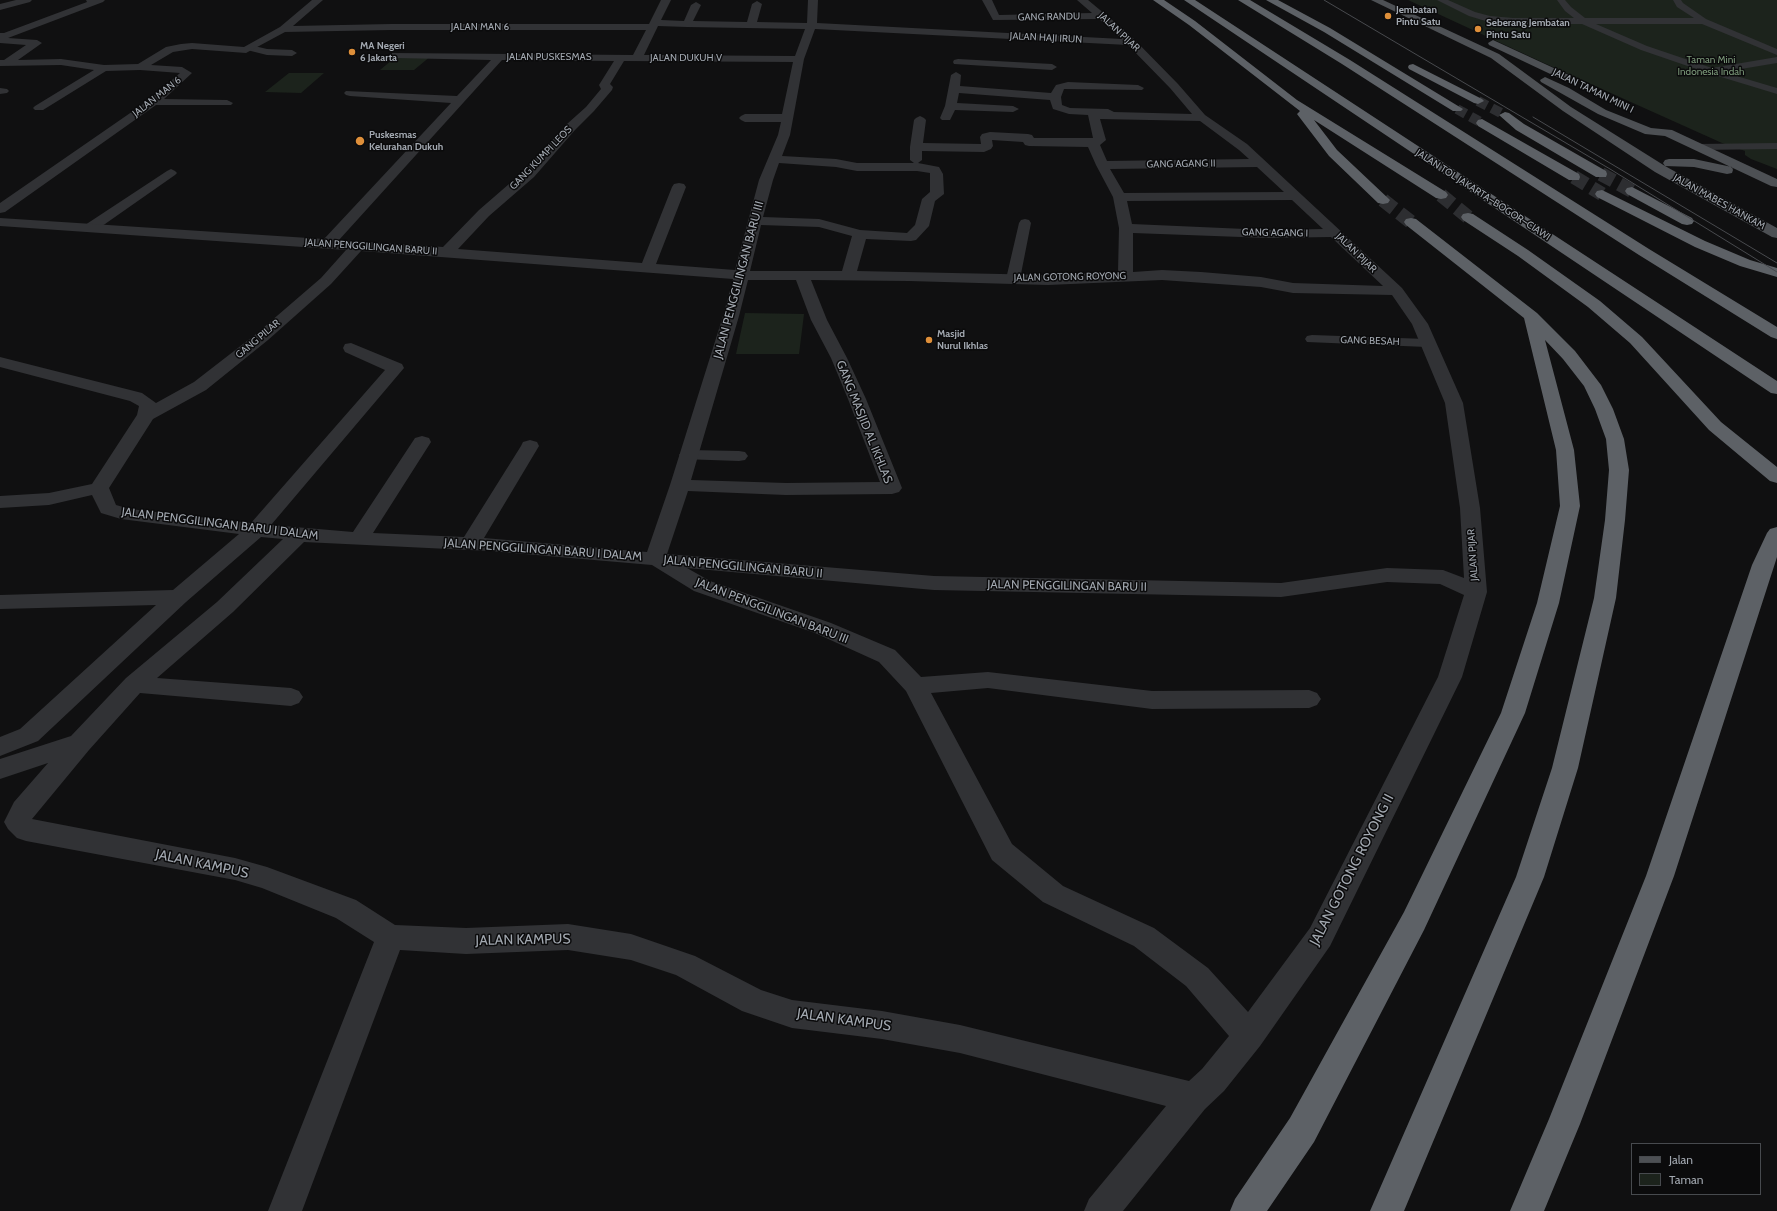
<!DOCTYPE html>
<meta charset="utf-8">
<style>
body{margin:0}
#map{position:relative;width:1777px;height:1211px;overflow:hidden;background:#101011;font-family:Cabin,sans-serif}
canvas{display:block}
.legend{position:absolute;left:1631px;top:1143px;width:130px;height:52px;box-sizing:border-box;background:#0b0b0c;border:1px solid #474a4e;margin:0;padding:5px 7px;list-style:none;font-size:12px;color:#a2a8b0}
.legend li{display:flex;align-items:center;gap:8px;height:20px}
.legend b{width:20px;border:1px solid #474a4e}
</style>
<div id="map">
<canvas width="1777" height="1211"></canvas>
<ul class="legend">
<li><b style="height:5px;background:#4d5054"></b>Jalan</li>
<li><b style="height:11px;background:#1c231c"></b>Taman</li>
</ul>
</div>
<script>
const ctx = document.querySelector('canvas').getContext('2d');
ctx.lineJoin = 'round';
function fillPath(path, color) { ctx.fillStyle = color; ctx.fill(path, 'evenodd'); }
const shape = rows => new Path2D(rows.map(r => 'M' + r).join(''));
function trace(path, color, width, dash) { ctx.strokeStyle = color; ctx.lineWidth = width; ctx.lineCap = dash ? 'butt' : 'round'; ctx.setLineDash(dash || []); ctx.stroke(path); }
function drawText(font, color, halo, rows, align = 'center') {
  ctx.font = font + ' Cabin,sans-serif'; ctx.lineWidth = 3; ctx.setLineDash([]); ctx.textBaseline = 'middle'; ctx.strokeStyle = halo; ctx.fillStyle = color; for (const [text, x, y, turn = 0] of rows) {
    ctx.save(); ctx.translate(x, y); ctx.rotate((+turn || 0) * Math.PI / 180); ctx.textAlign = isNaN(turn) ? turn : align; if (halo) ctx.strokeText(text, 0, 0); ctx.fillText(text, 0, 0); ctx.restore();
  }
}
const green = shape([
 [1408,0,1777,0,1777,169,1751,159,1745,155,1745,151,1722,143,1544,63],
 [398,55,431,56,414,70,380,70],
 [289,73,324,73,301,93,265,92],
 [745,313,804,314,799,354,736,354]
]);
const highwayTunnelFar1 = shape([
 [1478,101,1505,115],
 [1457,109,1482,123]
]);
const highwayTunnel = shape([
 [1601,174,1632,191],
 [1574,177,1602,194],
 [1441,195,1468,217],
 [1383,200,1411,222]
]);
const lane = shape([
 [1437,0,1448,0,1475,12,1490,16,1513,18,1574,18,1565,11,1557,0,1565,0,1571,7,1585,18,1694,18,1677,7,1673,0,1681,0,1683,3,1706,19,1777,49,1777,55,1702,24,1596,24,1647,46,1712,68,1777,57,1777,63,1723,72,1777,88,1777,94,1708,73,1641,50,1582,24,1513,24,1489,22,1469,16,1437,0],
 [250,45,267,49,292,50,297,53,292,56,267,55,247,50,245,48,247,46,250,45],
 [1777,143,1777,149,1697,150,1691,147,1697,144,1777,143],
 [171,169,175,171,177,173,175,175,95,231,85,231,84,228,85,225,167,171,171,169],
 [1025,219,1029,220,1031,223,1020,279,1018,282,1013,283,1008,282,1006,279,1019,223,1021,220,1025,219],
 [1312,335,1427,339,1432,340,1434,343,1432,346,1427,347,1307,342,1305,339,1307,336,1312,335],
 [688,450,739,451,745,452,748,456,745,460,739,461,682,459,679,455,682,451,688,450]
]);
const street = shape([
 [16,0,32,0,30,2,0,10,0,4,16,0],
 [86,0,105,0,103,2,8,38,37,40,42,43,18,60,61,59,104,65,138,64,166,47,181,44,192,43,244,47,280,27,312,0,323,0,293,26,391,24,649,24,661,0,671,0,661,20,684,21,691,5,696,2,701,5,693,21,747,22,752,4,757,1,762,4,757,22,807,23,808,0,818,0,817,23,1122,39,1099,19,993,20,982,0,992,0,999,15,1092,13,1077,0,1088,0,1129,34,1178,84,1205,115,1247,144,1402,288,1428,324,1463,403,1480,508,1487,592,1462,677,1330,946,1260,1046,1224,1091,1205,1109,1123,1211,1084,1211,1089,1199,1166,1106,960,1053,882,1039,792,1028,742,1011,676,975,631,960,568,950,466,954,400,950,302,1211,268,1211,374,942,336,918,262,888,235,880,26,841,17,838,8,829,4,822,14,802,48,763,0,779,0,759,71,736,126,678,217,602,283,539,261,537,186,602,38,741,0,756,0,737,20,729,156,605,0,609,0,595,173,590,239,534,121,519,101,513,92,495,49,505,0,508,0,496,49,493,92,484,137,415,139,406,130,401,0,367,0,357,142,393,156,403,194,382,256,334,321,278,346,250,0,226,0,218,324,239,451,103,350,96,346,95,344,93,346,91,457,96,491,60,396,58,392,57,391,55,392,53,633,55,646,30,391,30,285,32,246,53,192,49,173,52,151,65,182,67,192,73,164,99,227,100,233,103,231,105,156,105,5,212,0,213,0,203,149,100,180,73,140,70,106,71,43,110,35,110,33,108,35,106,94,70,61,65,0,66,0,60,4,60,26,45,0,43,0,33,4,33,87,2,86,0],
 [658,26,687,27,805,29,795,56,644,55,658,26],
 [815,29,1128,45,1170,88,1192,114,1114,112,1108,109,1070,108,1062,105,1061,97,1064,89,1142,90,1144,88,1138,85,1068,82,1056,85,1051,93,960,86,961,75,956,72,951,75,945,106,940,118,942,120,950,120,955,110,1013,112,1019,109,1013,106,957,103,959,93,1050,100,1053,109,1069,114,1088,115,1093,138,1034,138,1032,135,1028,134,990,132,982,134,980,137,981,144,923,143,926,120,924,118,920,116,916,118,914,120,910,147,910,160,914,163,857,163,836,159,782,156,790,135,804,59,815,29],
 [502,60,614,61,599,85,601,89,586,107,567,124,524,171,479,210,443,247,339,240,502,60],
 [624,61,793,62,782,114,745,114,741,116,739,118,741,120,745,122,781,122,778,135,759,180,735,270,656,264,686,187,684,184,679,183,674,184,672,187,642,263,458,249,489,216,534,177,575,130,594,111,612,90,613,87,610,84,624,61],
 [1100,119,1200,121,1239,150,1249,159,1107,161,1100,145,1106,140,1100,119],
 [992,140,1023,142,1025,145,1029,146,1088,147,1096,165,1113,197,1119,228,1118,272,1048,275,857,271,866,239,911,241,916,240,929,226,935,201,944,194,943,174,939,167,918,163,922,160,922,151,984,152,991,149,993,146,992,140],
 [779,163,836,167,857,171,917,171,930,173,930,192,922,199,915,225,907,233,860,230,819,219,763,217,773,180,779,163],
 [1257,167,1284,192,1124,193,1110,169,1257,167],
 [1292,200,1323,229,1268,230,1132,224,1127,201,1292,200],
 [761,225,819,227,852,236,842,271,750,271,761,225],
 [1133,233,1268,238,1331,237,1383,286,1293,283,1261,277,1201,272,1162,270,1133,272,1133,233],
 [361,251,733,279,723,316,670,485,647,552,484,538,539,446,537,442,530,440,523,442,521,446,464,537,373,533,431,442,429,438,422,436,415,438,353,532,271,525,404,368,402,364,351,343,345,344,343,348,345,352,385,370,251,523,130,509,116,505,109,488,153,419,206,390,268,340,331,284,361,251],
 [748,280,796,280,811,320,831,358,848,399,880,482,786,483,691,480,739,316,748,280],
 [811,280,909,281,1048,285,1162,280,1261,287,1293,293,1392,295,1412,324,1445,403,1460,508,1464,578,1443,570,1387,568,1281,583,934,576,667,554,688,491,786,495,892,494,899,492,902,488,866,399,847,358,827,320,811,280],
 [304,542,490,551,652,565,694,591,815,633,879,662,906,691,992,860,1043,902,1134,946,1186,986,1229,1036,1202,1069,1189,1081,960,1025,882,1011,792,1000,761,990,695,956,631,934,568,924,466,928,395,925,356,900,267,867,235,858,32,819,89,750,140,693,291,706,299,703,303,697,299,691,291,688,157,678,233,612,304,542],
 [687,568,934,590,1281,597,1387,582,1440,584,1464,595,1438,677,1310,928,1248,1012,1208,968,1154,928,1063,886,1012,844,931,693,988,688,1152,709,1309,708,1317,705,1321,699,1317,693,1309,690,1152,691,988,672,921,677,895,650,831,623,710,581,687,568],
 [958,59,1052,64,1057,67,1052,70,954,64,953,62,954,60,958,59],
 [0,88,7,89,9,91,7,93,0,94,0,88]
]);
const primary = shape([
 [1371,0,1383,0,1499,54,1571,107,1665,166,1777,228,1777,238,1772,237,1655,172,1563,111,1491,58,1371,0],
 [1493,40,1571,76,1572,78,1567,81,1563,80,1489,45,1488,43,1493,40],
 [1545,77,1569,88,1606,110,1651,128,1672,130,1777,179,1777,187,1771,186,1665,136,1645,134,1598,114,1541,82,1540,80,1545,77],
 [1669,159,1694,159,1732,167,1733,170,1732,173,1727,174,1694,167,1665,166,1663,163,1665,160,1669,159]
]);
const highway = shape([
 [1153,0,1164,0,1195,21,1297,100,1446,192,1448,195,1446,198,1441,199,1436,198,1314,120,1337,150,1390,200,1388,203,1383,204,1378,203,1329,156,1297,114,1300,111,1189,25,1153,0],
 [1184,0,1195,0,1777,381,1777,394,1771,393,1184,0],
 [1238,0,1250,0,1350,60,1649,249,1777,327,1777,339,1771,337,1639,255,1342,64,1238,0],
 [1266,0,1278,0,1330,28,1463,109,1461,111,1453,111,1324,32,1266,0],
 [1413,64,1482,99,1484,101,1478,104,1474,103,1409,69,1408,67,1409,65,1413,64],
 [1505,112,1509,113,1524,124,1606,171,1607,174,1606,177,1596,177,1516,130,1499,115,1505,112],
 [1482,119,1579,174,1580,177,1579,180,1569,180,1478,126,1476,123,1478,120,1482,119],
 [1632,187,1692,218,1694,221,1692,224,1687,225,1682,224,1627,194,1625,191,1627,188,1632,187],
 [1602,190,1705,241,1750,260,1777,268,1777,277,1740,266,1695,247,1597,197,1595,194,1597,191,1602,190],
 [1468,213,1473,214,1528,250,1600,301,1642,337,1721,422,1777,467,1777,483,1770,481,1709,430,1630,343,1588,307,1518,256,1463,220,1461,217,1463,214,1468,213],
 [1411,218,1416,219,1537,313,1575,351,1601,385,1613,409,1624,439,1629,470,1625,520,1616,598,1578,768,1544,877,1404,1211,1370,1211,1516,877,1552,768,1594,598,1605,520,1609,470,1606,439,1595,409,1584,386,1563,359,1545,340,1574,450,1580,506,1559,603,1525,713,1424,930,1314,1142,1267,1211,1230,1211,1235,1199,1290,1118,1404,912,1501,713,1537,603,1560,506,1556,450,1524,318,1406,225,1404,222,1406,219,1411,218],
 [1777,527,1777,557,1674,876,1580,1124,1544,1211,1510,1211,1549,1119,1646,876,1752,565,1767,533,1770,529,1777,527]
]);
const tram = shape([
 [1324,0,1610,169,1777,272],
 [1533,117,1777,263]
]);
const markers = [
 [1388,16,4,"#de8f3a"],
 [1478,29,4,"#de8f3a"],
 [352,52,4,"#de8f3a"],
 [360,141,5,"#de8f3a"],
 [929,340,4,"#de8f3a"]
];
const farPoinames = [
 ["Jembatan",1396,10],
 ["Pintu Satu",1396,22],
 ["Seberang Jembatan",1486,23],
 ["Pintu Satu",1486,35],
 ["MA Negeri",360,46],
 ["6 Jakarta",360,58],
 ["Puskesmas",369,135],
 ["Kelurahan Dukuh",369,147],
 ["Masjid",937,334],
 ["Nurul Ikhlas",937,346]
];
const farStreetnames = [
 ["GANG RANDU",1049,17,-1],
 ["JALAN MAN 6",480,27],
 ["JALAN PIJAR",1119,32,43],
 ["JALAN HAJI IRUN",1046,38,3],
 ["JALAN PUSKESMAS",549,57],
 ["JALAN DUKUH V",686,58],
 ["JALAN TAMAN MINI I",1593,91,26],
 ["JALAN MAN 6",157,97,-38],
 ["GANG KUMPI LEOS",541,158,-46],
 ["GANG AGANG II",1181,164,-1],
 ["JALAN TOL JAKARTA–BOGOR–CIAWI",1483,195,33],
 ["JALAN MABES HANKAM",1719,202,29],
 ["GANG AGANG I",1275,233,1],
 ["JALAN PENGGILINGAN BARU II",371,247,4],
 ["JALAN PIJAR",1356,253,44],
 ["JALAN GOTONG ROYONG",1070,277,-1],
 ["GANG PILAR",258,339,-40],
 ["GANG BESAH",1370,341,2],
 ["JALAN PIJAR",1473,555,-94]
];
const farParknames = [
 ["Taman Mini",1711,60],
 ["Indonesia Indah",1711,72]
];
const streetNames = [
 ["JALAN PENGGILINGAN BARU III",739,280,-75],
 ["GANG MASJID AL IKHLAS",864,422,68],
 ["JALAN PENGGILINGAN BARU I DALAM",220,524,7],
 ["JALAN PENGGILINGAN BARU I DALAM",543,550,4],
 ["JALAN PENGGILINGAN BARU II",743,567,5],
 ["JALAN PENGGILINGAN BARU II",1067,586,1],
 ["JALAN PENGGILINGAN BARU III",772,611,21]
];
const nearStreetnames = [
 ["JALAN KAMPUS",202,864,12],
 ["JALAN GOTONG ROYONG II",1352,870,-63],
 ["JALAN KAMPUS",523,940,-1],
 ["JALAN KAMPUS",844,1020,8]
];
fillPath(green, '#1c231c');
trace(highwayTunnelFar1, '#2d2e31', 10, [10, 5.5]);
trace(highwayTunnel, '#2d2e31', 14, [14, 7]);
fillPath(lane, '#313235');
fillPath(street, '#313235');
fillPath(primary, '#4d5054');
fillPath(highway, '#5d6166');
trace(tram, '#484a4e', 1);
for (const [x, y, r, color] of markers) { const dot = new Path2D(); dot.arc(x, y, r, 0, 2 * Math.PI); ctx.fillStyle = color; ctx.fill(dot); trace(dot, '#0b0b0c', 1.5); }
drawText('bold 10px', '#a2a8b0', '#0b0b0c', farPoinames, 'left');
drawText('10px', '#a2a8b0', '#0b0b0c', farStreetnames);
drawText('10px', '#7d9a7b', '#0b0b0c', farParknames);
drawText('12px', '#a2a8b0', '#0b0b0c', streetNames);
drawText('14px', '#a2a8b0', '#0b0b0c', nearStreetnames);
</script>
